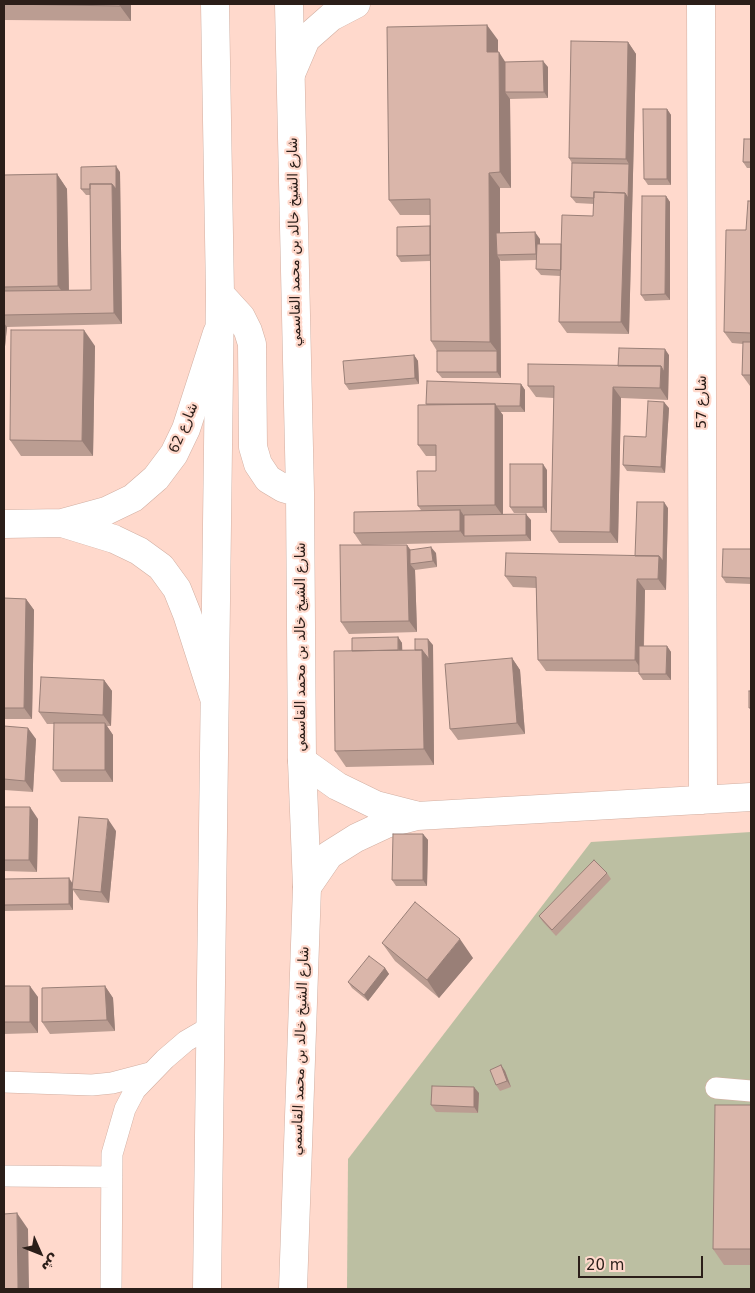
<!DOCTYPE html>
<meta charset="utf-8">
<style>
body{margin:0}
#map{position:relative;width:755px;height:1293px;overflow:hidden;background:#ffd9cc;font-family:"DejaVu Sans","Noto Naskh Arabic",sans-serif}
canvas{display:block}
.frame{position:absolute;inset:0;border:5px solid #2b1e19;pointer-events:none}
.north{position:absolute;left:15px;top:1228px;width:50px;height:50px;-webkit-text-stroke:4px #ffd9cc;paint-order:stroke;rotate:134deg;font-size:14px;font-weight:700;line-height:20px;text-align:center;color:#2b1e19}
.north::after{content:'';display:block;margin:auto;width:18px;height:22px;background:#2b1e19;clip-path:polygon(50% 0,100% 100%,50% 72%,0 100%)}
.scale{position:absolute;left:578px;top:1256px;width:125px;height:22px;box-sizing:border-box;border:2px solid #2b1e19;border-top:0;padding-left:6px;font-size:15px;line-height:18px;white-space:nowrap;color:#2b1e19;-webkit-text-stroke:4px #ffd9cc;paint-order:stroke}
</style>
<div id="map">
<canvas width="755" height="1293"></canvas>
<div class="frame"></div>
<div class="north">ش</div>
<div class="scale">20 m</div>
</div>
<script>
const ctx = document.querySelector('canvas').getContext('2d');
ctx.lineJoin = 'round';
function fillPath(path, color) { ctx.fillStyle = color; ctx.fill(path, 'evenodd'); }
const shape = rows => new Path2D(rows.map(r => 'M' + r).join(''));
function trace(path, color, width, dash) { ctx.strokeStyle = color; ctx.lineWidth = width; ctx.lineCap = dash ? 'butt' : 'round'; ctx.setLineDash(dash || []); ctx.stroke(path); }
function drawText(font, color, halo, rows, align = 'center') {
  ctx.font = font + ' "DejaVu Sans","Noto Naskh Arabic",sans-serif'; ctx.lineWidth = 4.5; ctx.setLineDash([]); ctx.textBaseline = 'middle'; ctx.strokeStyle = halo; ctx.fillStyle = color; for (const [text, x, y, turn = 0] of rows) {
    ctx.save(); ctx.translate(x, y); ctx.rotate((+turn || 0) * Math.PI / 180); ctx.textAlign = isNaN(turn) ? turn : align; if (halo) ctx.strokeText(text, 0, 0); ctx.fillText(text, 0, 0); ctx.restore();
  }
}
const green = shape([
 [751,832,751,1289,347,1289,348,1159,591,842]
]);
const service = shape([
 [4,1082,92,1085,112,1083,150,1073],
 [716,1088,751,1091],
 [4,1176,112,1177],
 [111,1289,112,1154,125,1109,135,1090,165,1059,186,1041,210,1027]
]);
const minor = shape([
 [701,4,703,800],
 [291,74,306,39,331,17,356,4],
 [62,523,114,539,139,551,161,567,177,589,187,614,213,695],
 [4,524,62,523,106,511,133,498,156,478,174,454,186,429,217,333],
 [302,761,337,786,376,805,415,815],
 [307,887,329,855,356,838,386,824,417,816,751,797]
]);
const secondary = shape([
 [289,4,300,493,302,761,307,887,293,1289],
 [220,294,241,317,248,331,252,344,253,447,258,464,268,479,283,488,300,493],
 [207,1289,220,294,215,4]
]);
const wall = shape([
 [4,4,131,4,131,21,4,20],
 [498,40,498,52,505,62,548,67,548,98,510,99,511,188,500,188,500,233,540,239,540,244,561,244,593,216,594,204,576,203,571,197,572,163,569,158,628,42,636,54,629,334,567,333,559,322,560,276,541,275,536,269,537,260,501,261,500,260,501,378,442,378,437,372,437,351,431,341,430,261,401,262,397,256,430,226,430,215,400,215,389,200],
 [667,109,671,115,671,185,648,185,644,179],
 [751,139,751,168,747,168,743,162],
 [120,172,122,324,7,327,4,356,4,175,57,174,67,189,69,290,91,290,90,195,86,195,81,189],
 [666,196,670,202,670,300,645,301,641,295],
 [751,201,751,386,750,386,742,375,743,344,732,343,724,332,746,230],
 [95,346,93,456,21,456,10,440],
 [414,355,418,361,419,384,349,390,345,384],
 [669,355,668,400,621,398,618,543,559,543,551,531,554,398,536,397,528,386,618,366],
 [521,384,525,390,525,412,500,412,503,415,503,514,531,520,531,541,362,545,354,533,421,510,418,506,436,471,436,456,426,456,418,445,427,405,426,404],
 [669,408,665,473,627,471,623,465],
 [547,470,547,513,514,513,510,507],
 [668,508,666,590,645,590,644,646,667,646,671,652,671,680,643,680,639,674,639,672,546,671,538,660,536,588,513,587,505,576,635,556],
 [407,545,410,550,436,553,437,567,415,570,417,632,349,634,341,622],
 [751,549,751,584,726,583,722,577],
 [4,598,26,599,34,610,32,719,4,719],
 [398,637,402,643,402,650,415,650,433,645,434,765,346,767,335,751,352,651],
 [512,658,520,670,525,734,458,740,450,729],
 [104,680,112,691,111,726,107,726,113,735,113,782,61,782,53,770,54,724,47,724,39,712],
 [4,726,36,739,33,792,4,790],
 [4,807,38,819,37,872,4,871],
 [116,831,109,903,80,900,73,890,73,910,4,911,4,879,73,885],
 [423,834,428,840,427,886,396,886,392,880],
 [607,873,611,879,556,936,543,922,539,916],
 [382,943,473,958,439,998,395,961],
 [385,968,389,974,368,1001,352,988,348,982],
 [4,986,38,997,38,1033,4,1034],
 [105,986,113,998,115,1031,50,1034,42,1022],
 [501,1065,505,1071,511,1087,500,1091,496,1085],
 [479,1093,478,1113,436,1112,431,1105],
 [751,1105,751,1265,724,1265,713,1249]
]);
const shadedWall = shape([
 [120,4,131,4,131,21,120,6],
 [487,25,498,40,498,68,487,52],
 [628,42,636,54,629,334,621,322,625,193,629,164,626,159],
 [499,52,509,68,505,92,510,99,511,188,500,172],
 [543,61,548,67,548,98,544,92],
 [667,109,671,115,671,185,667,179],
 [116,166,120,172,122,324,114,313,112,184],
 [489,173,500,188,500,255,497,255,500,260,501,378,497,372,497,351,490,342],
 [57,174,67,189,69,301,58,286],
 [666,196,670,202,670,300,665,294],
 [535,232,540,239,540,260,536,254],
 [4,323,7,327,4,356],
 [84,330,95,346,93,456,82,441],
 [665,349,669,355,668,400,660,388,661,366],
 [414,355,418,361,419,384,415,378],
 [521,384,525,390,525,412,520,406],
 [613,387,621,398,618,543,610,532],
 [664,402,669,408,665,473,661,467],
 [495,404,503,415,503,516,495,505],
 [543,464,547,470,547,513,543,507],
 [664,502,668,508,666,590,658,579,659,556],
 [460,510,468,521,464,536,460,531],
 [526,514,531,520,531,541,526,535],
 [407,545,415,556,410,564,415,570,417,632,409,621],
 [431,547,436,553,437,567,433,561],
 [637,579,645,590,643,672,635,660],
 [26,599,34,610,32,719,24,708],
 [398,637,402,643,403,666,399,660],
 [428,639,433,645,434,765,424,749,422,650],
 [667,646,671,652,671,680,666,674],
 [512,658,520,670,525,734,517,723],
 [104,680,112,691,111,726,103,715],
 [105,723,113,735,113,782,105,770],
 [28,728,36,739,33,792,25,781],
 [30,807,38,819,37,872,29,860],
 [108,819,116,831,109,903,101,892],
 [423,834,428,840,427,886,423,880],
 [69,878,73,884,73,910,69,904],
 [460,939,473,958,439,998,427,980],
 [385,968,389,974,368,1001,364,995],
 [30,986,38,997,38,1033,30,1022],
 [105,986,113,998,115,1031,107,1020],
 [501,1065,505,1071,511,1087,507,1081],
 [474,1087,479,1093,478,1113,474,1107],
 [17,1213,28,1229,29,1289,18,1289]
]);
const building = shape([
 [4,4,120,4,120,6,4,4],
 [487,25,487,52,499,52,500,172,489,173,490,342,431,341,430,199,389,200,387,27,487,25],
 [571,41,628,42,626,159,569,158,571,41],
 [543,61,544,92,505,92,505,62,543,61],
 [643,109,667,109,667,179,644,179,643,109],
 [744,139,751,139,751,162,743,162,744,139],
 [572,163,629,164,628,198,625,193,594,192,594,198,571,197,572,163],
 [116,166,116,189,112,184,90,184,90,189,81,189,81,167,116,166],
 [57,174,58,286,4,287,4,175,57,174],
 [90,184,112,184,114,313,4,315,4,291,91,290,90,184],
 [594,192,625,193,621,322,559,322,562,215,593,216,594,192],
 [642,196,666,196,665,294,641,295,642,196],
 [748,201,751,201,751,333,724,332,726,230,746,230,748,201],
 [430,226,430,255,397,256,397,227,430,226],
 [535,232,536,254,497,255,496,233,535,232],
 [537,244,561,244,561,270,536,269,537,244],
 [11,330,84,330,82,441,10,440,11,330],
 [743,342,751,342,751,375,742,375,743,342],
 [619,348,665,349,664,372,661,366,618,366,619,348],
 [437,351,497,351,497,372,437,372,437,351],
 [414,355,415,378,345,384,343,361,414,355],
 [528,364,661,366,660,388,613,387,610,532,551,531,554,386,528,386,528,364],
 [427,381,521,384,520,406,496,406,495,404,426,404,427,381],
 [648,401,664,402,661,467,623,465,624,436,646,437,648,401],
 [495,404,495,505,418,506,417,471,436,471,436,445,418,445,418,405,495,404],
 [510,464,543,464,543,507,510,507,510,464],
 [637,502,664,502,663,561,659,556,635,556,637,502],
 [460,510,460,531,354,533,354,512,460,510],
 [526,514,526,535,464,536,464,515,526,514],
 [340,545,407,545,409,621,341,622,340,545],
 [431,547,433,561,410,564,410,550,431,547],
 [723,549,751,549,751,578,722,577,723,549],
 [506,553,659,556,658,579,637,579,635,660,538,660,536,577,505,576,506,553],
 [4,598,26,599,24,708,4,708,4,598],
 [398,637,398,650,352,651,352,638,398,637],
 [415,639,428,639,429,659,422,650,415,650,415,639],
 [639,646,667,646,666,674,639,674,639,646],
 [422,650,424,749,335,751,334,651,422,650],
 [512,658,517,723,450,729,445,664,512,658],
 [41,677,104,680,103,715,39,712,41,677],
 [749,691,751,691,751,708,749,708,749,691],
 [54,723,105,723,105,770,53,770,54,723],
 [4,726,28,728,25,781,4,779,4,726],
 [4,807,30,807,29,860,4,860,4,807],
 [79,817,108,819,101,892,72,889,79,817],
 [393,834,423,834,423,880,392,880,393,834],
 [594,860,607,873,552,930,539,916,594,860],
 [69,878,69,904,4,905,4,879,69,878],
 [415,902,460,939,427,980,382,943,415,902],
 [369,956,385,968,364,995,348,982,369,956],
 [4,986,30,986,30,1022,4,1022,4,986],
 [105,986,107,1020,42,1022,42,988,105,986],
 [501,1065,507,1081,496,1085,490,1070,501,1065],
 [432,1086,474,1087,474,1107,431,1105,432,1086],
 [715,1105,751,1105,751,1249,713,1249,715,1105],
 [17,1213,18,1289,4,1289,4,1214,17,1213]
]);
const streetNames = [
 ["شارع الشيخ خالد بن محمد القاسمي",295,242,-91],
 ["شارع 57",702,402,-90],
 ["شارع 62",184,428,-67],
 ["شارع الشيخ خالد بن محمد القاسمي",301,647,-90],
 ["شارع الشيخ خالد بن محمد القاسمي",301,1051,-88]
];
fillPath(green, '#bcbfa2');
trace(service, '#d2afa2', 22);
trace(minor, '#d2afa2', 29);
trace(secondary, '#d2afa2', 29);
trace(service, '#fff', 21);
trace(minor, '#fff', 28);
trace(secondary, '#fff', 28);
fillPath(wall, '#bb9d92');
fillPath(shadedWall, '#997f77');
fillPath(building, '#dab6aa');
trace(building, '#997f77', 1);
drawText('14px', '#2b1e19', '#ffd9cc', streetNames);
</script>
